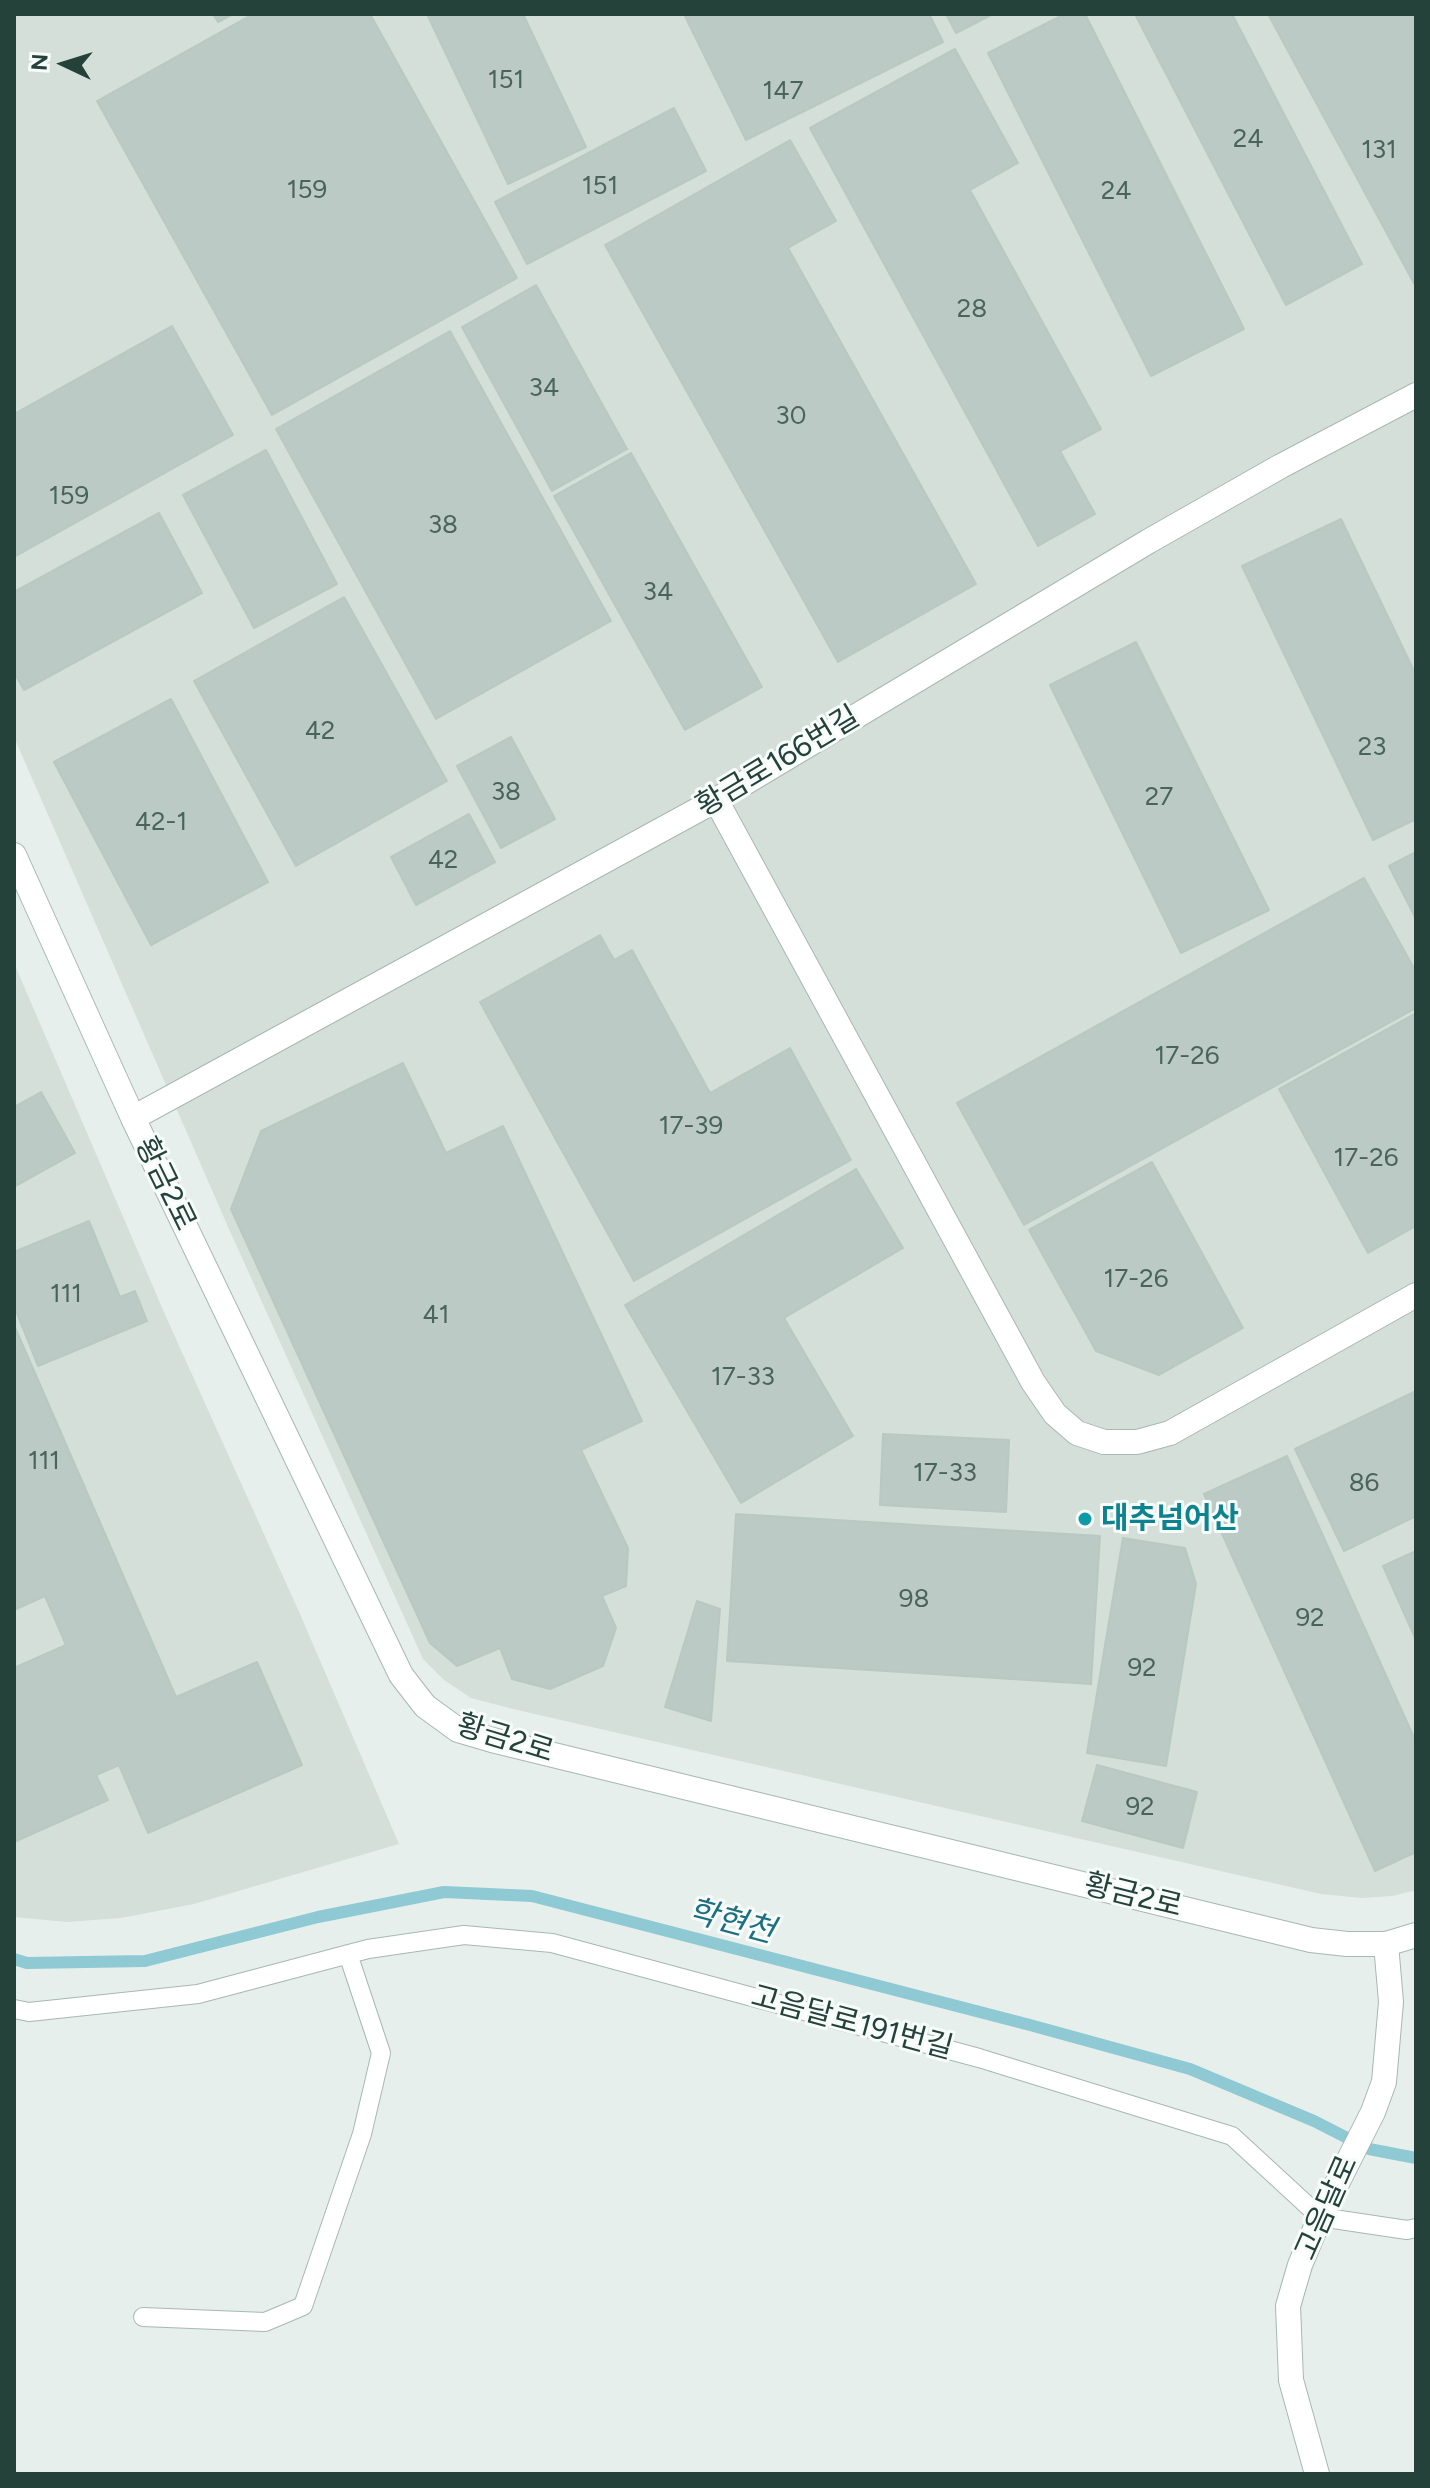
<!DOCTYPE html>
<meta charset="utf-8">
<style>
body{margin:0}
#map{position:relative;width:1430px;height:2488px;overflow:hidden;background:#e6efeb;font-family:Figtree,sans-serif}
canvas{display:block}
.frame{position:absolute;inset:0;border:16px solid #24423a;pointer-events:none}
.north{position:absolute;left:24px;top:24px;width:80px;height:80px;-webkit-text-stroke:6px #f7fbf9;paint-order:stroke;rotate:274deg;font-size:22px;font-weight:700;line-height:32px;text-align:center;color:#24423a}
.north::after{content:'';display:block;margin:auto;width:28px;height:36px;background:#24423a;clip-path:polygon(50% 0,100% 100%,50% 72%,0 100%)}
</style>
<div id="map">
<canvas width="1430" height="2488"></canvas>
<div class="frame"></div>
<div class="north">N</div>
</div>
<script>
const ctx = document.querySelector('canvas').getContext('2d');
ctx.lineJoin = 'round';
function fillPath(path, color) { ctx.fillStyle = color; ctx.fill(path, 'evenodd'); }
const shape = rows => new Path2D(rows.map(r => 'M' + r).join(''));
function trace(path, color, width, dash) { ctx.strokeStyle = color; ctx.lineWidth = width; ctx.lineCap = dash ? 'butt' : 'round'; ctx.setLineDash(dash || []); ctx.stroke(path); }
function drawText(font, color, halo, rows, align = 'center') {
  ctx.font = font + ' Figtree,"Noto Sans KR",sans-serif'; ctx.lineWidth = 6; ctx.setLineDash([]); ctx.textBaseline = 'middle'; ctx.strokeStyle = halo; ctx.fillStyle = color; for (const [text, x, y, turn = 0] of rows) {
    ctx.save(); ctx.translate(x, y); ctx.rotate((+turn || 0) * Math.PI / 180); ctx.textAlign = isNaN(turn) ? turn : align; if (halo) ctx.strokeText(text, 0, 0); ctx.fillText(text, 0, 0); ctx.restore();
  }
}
const built = shape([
 [14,14,1416,14,1416,1890,1393,1896,1362,1898,1321,1894,513,1709,471,1698,444,1680,423,1659,229,1229,14,737],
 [14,963,167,1319,300,1614,399,1844,194,1904,121,1918,67,1922,14,1917]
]);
const stream = shape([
 [14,1959,27,1963,145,1961,318,1917,444,1892,532,1896,1030,2025,1190,2069,1314,2121,1369,2149,1416,2158]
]);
const building = shape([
 [213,14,233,14,218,22,213,14],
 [253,14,370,14,517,278,272,415,97,101,253,14],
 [427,14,523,14,586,147,508,184,427,14],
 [684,14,929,14,943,42,746,140,684,14],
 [946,14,993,14,956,33,946,14],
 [1065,14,1085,14,1244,329,1151,376,988,53,1065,14],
 [1135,14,1232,14,1362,264,1286,305,1135,14],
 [1268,14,1416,14,1416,287,1268,14],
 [955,49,1018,163,970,190,1101,429,1060,451,1095,514,1038,546,810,128,955,49],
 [674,108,706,171,527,264,495,202,674,108],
 [790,140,836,221,788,248,976,584,838,662,605,245,790,140],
 [536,285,627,449,552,491,462,327,536,285],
 [172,326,233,435,14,557,14,414,172,326],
 [450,331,611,621,436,719,276,429,450,331],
 [266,450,337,584,254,628,183,495,266,450],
 [631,453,762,687,685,730,554,496,631,453],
 [159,513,202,593,24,690,14,672,14,592,159,513],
 [1341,519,1416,675,1416,819,1373,840,1242,566,1341,519],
 [344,597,447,781,296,866,194,681,344,597],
 [1136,642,1269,910,1181,953,1050,685,1136,642],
 [171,699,268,882,151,945,54,762,171,699],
 [511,737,555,819,501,848,457,766,511,737],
 [469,814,495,862,416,905,391,857,469,814],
 [1416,852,1416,919,1389,866,1416,852],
 [1364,878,1416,972,1416,1008,1024,1225,957,1103,1364,878],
 [600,935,614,960,632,950,710,1093,790,1048,851,1160,634,1281,480,1002,600,935],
 [1416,1013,1416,1226,1368,1253,1279,1089,1416,1013],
 [403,1063,446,1153,503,1126,642,1421,581,1450,628,1548,626,1586,602,1596,616,1628,603,1666,550,1689,512,1679,500,1648,457,1666,430,1643,231,1209,261,1131,403,1063],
 [41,1092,75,1153,14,1187,14,1107,41,1092],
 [1152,1162,1243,1328,1159,1375,1096,1351,1029,1230,1152,1162],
 [856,1169,903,1248,784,1318,853,1436,741,1503,625,1305,856,1169],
 [89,1221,120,1297,135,1291,147,1321,38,1366,14,1306,14,1252,89,1221],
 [14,1325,176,1697,257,1662,302,1765,148,1833,119,1765,96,1775,108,1800,14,1842,14,1668,66,1645,45,1596,14,1610,14,1325],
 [1416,1391,1416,1516,1344,1551,1295,1449,1416,1391],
 [883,1434,1009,1440,1006,1512,880,1505,883,1434],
 [1287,1456,1416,1742,1416,1852,1375,1871,1204,1494,1287,1456],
 [736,1514,1100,1536,1091,1684,727,1661,736,1514],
 [1123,1538,1185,1548,1196,1584,1166,1766,1087,1753,1123,1538],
 [1416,1551,1416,1640,1383,1566,1416,1551],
 [697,1601,720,1609,711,1721,665,1707,697,1601],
 [1097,1765,1197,1792,1183,1848,1082,1821,1097,1765]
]);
const service = shape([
 [14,2009,29,2012,198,1994,368,1949,464,1935,552,1943,979,2058,1232,2136,1320,2217,1407,2230,1416,2228],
 [143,2317,265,2322,303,2306,362,2134,381,2053,348,1954]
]);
const minor = shape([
 [716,800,1033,1382,1055,1414,1077,1433,1104,1442,1137,1442,1170,1433,1416,1295],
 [133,1118,716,800,1149,541,1281,466,1416,395]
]);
const tertiary = shape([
 [14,855,133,1118,401,1675,425,1706,458,1730,492,1740,1311,1940,1347,1944,1386,1944,1416,1935],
 [1317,2474,1291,2380,1288,2306,1300,2265,1320,2217,1373,2112,1384,2082,1391,2002,1386,1944]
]);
const markers = [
 [1085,1519,8,"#0f9aa8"]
];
const numberNames = [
 ["151",506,80],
 ["147",783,91],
 ["24",1248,139],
 ["131",1379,150],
 ["151",600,186],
 ["159",307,190],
 ["24",1116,191],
 ["28",972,309],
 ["34",544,388],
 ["30",791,416],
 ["159",69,496],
 ["38",443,525],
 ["34",658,592],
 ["42",320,731],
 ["23",1372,747],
 ["38",506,792],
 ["27",1159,797],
 ["42-1",161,822],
 ["42",443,860],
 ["17-26",1187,1056],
 ["17-39",691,1126],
 ["17-26",1366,1158],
 ["17-26",1136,1279],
 ["111",66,1294],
 ["41",436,1315],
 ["17-33",743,1377],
 ["111",44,1461],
 ["17-33",945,1473],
 ["86",1364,1483],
 ["98",914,1599],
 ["92",1310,1618],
 ["92",1142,1668],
 ["92",1140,1807]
];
const streetNames = [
 ["황금로166번길",778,762,-31],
 ["황금2로",165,1184,64],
 ["황금2로",505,1739,17],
 ["황금2로",1133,1896,14],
 ["고음달로191번길",852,2023,15],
 ["고음달로",1327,2208,-66]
];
const cultureNames = [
 ["대추넘어산",1101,1519]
];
const waterNames = [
 ["학현천",731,1922,15]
];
fillPath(built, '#d4dfda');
trace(stream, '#8ec9d4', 12);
fillPath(building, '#bbcac4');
trace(building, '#b8c9c2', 2);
trace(service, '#a8b8b2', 20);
trace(minor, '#a8b8b2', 26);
trace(tertiary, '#a8b8b2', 26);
trace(service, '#fff', 18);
trace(minor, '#fff', 24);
trace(tertiary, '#fff', 24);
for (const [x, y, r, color] of markers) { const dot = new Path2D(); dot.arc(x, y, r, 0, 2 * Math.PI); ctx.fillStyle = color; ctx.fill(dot); trace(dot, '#f7fbf9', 3); }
drawText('26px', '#4a645c', null, numberNames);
drawText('30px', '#24423a', '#f7fbf9', streetNames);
drawText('bold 30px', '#0d838f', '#f7fbf9', cultureNames, 'left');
drawText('italic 32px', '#1c6f80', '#f7fbf9', waterNames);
</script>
